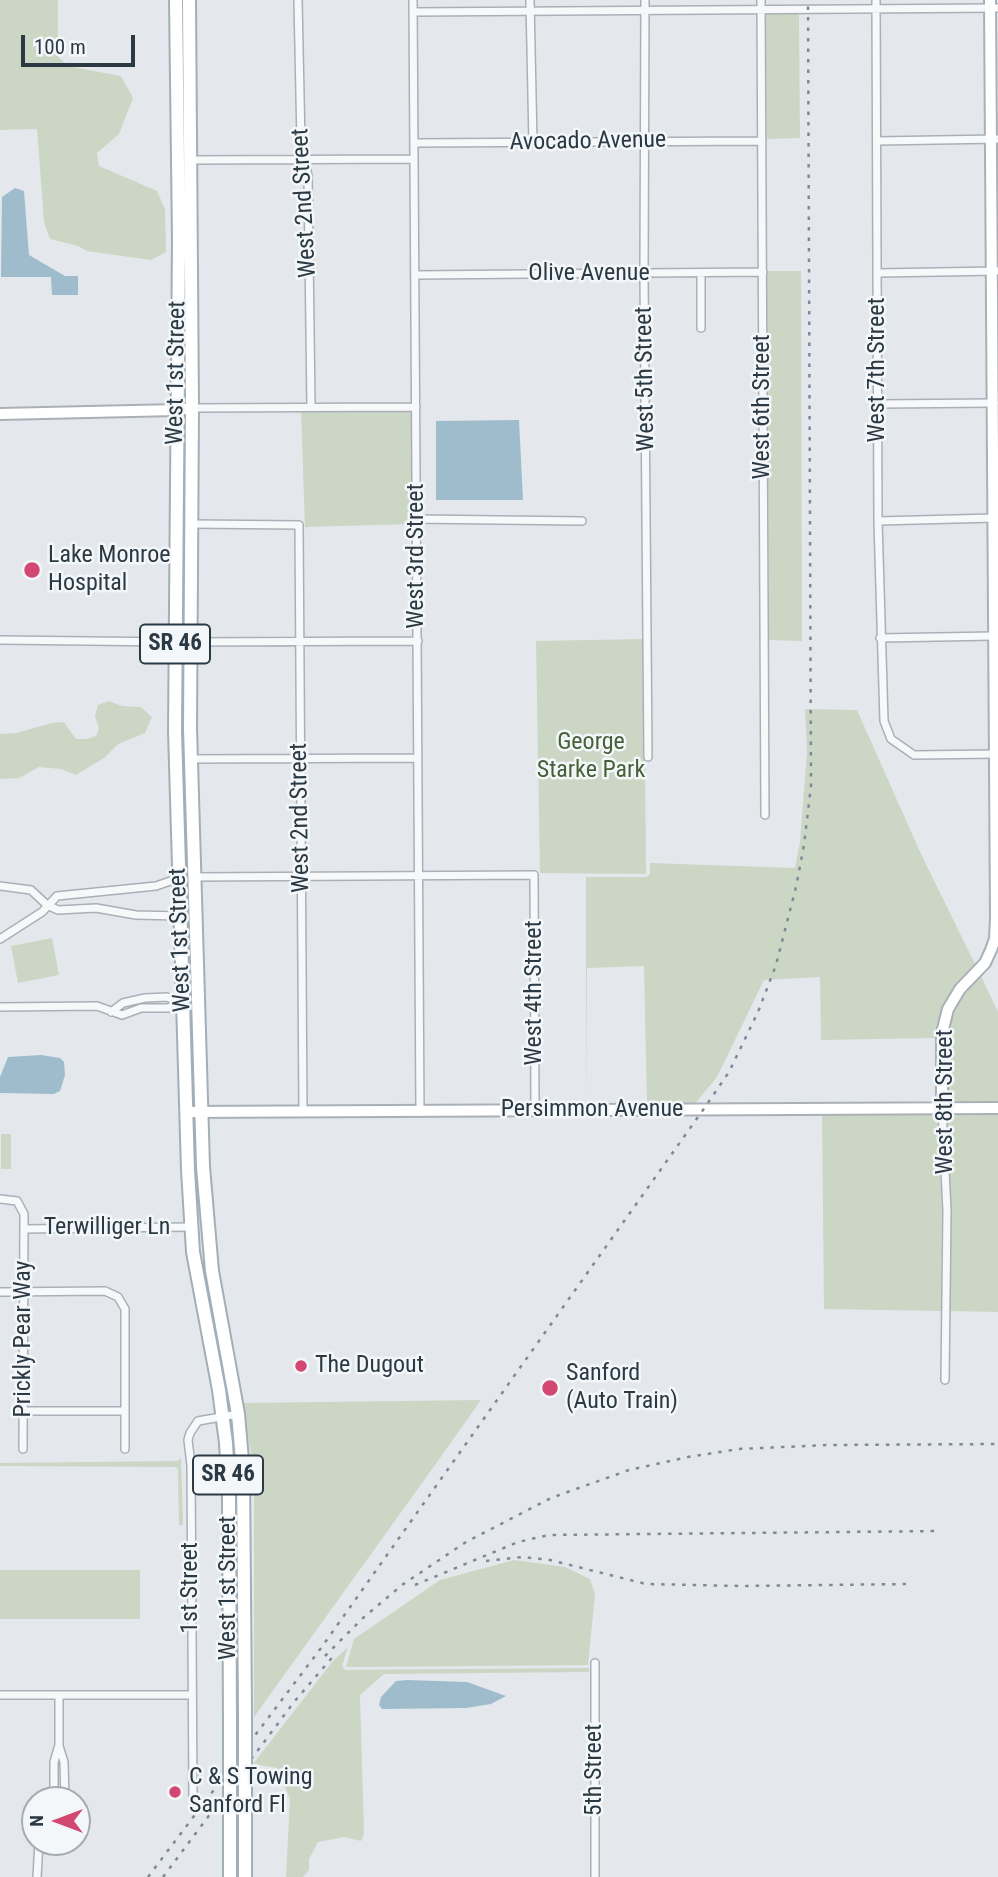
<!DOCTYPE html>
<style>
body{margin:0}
#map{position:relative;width:998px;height:1877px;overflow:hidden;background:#e4e8ec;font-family:"Roboto Condensed",sans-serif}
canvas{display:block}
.north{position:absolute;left:21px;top:1786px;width:70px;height:70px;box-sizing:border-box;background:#f4f7f9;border:2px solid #a4abb1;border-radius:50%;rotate:270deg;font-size:19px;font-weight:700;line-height:28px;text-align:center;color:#2b3945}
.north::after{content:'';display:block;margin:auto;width:24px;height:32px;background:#d24873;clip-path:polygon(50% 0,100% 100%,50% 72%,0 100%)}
.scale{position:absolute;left:21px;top:35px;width:114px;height:32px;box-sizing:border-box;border:4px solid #2b3945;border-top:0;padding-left:9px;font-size:21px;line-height:24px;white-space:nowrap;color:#2b3945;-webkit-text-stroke:5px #f4f7f9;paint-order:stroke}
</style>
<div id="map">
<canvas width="998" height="1877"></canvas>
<div class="north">N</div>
<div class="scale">100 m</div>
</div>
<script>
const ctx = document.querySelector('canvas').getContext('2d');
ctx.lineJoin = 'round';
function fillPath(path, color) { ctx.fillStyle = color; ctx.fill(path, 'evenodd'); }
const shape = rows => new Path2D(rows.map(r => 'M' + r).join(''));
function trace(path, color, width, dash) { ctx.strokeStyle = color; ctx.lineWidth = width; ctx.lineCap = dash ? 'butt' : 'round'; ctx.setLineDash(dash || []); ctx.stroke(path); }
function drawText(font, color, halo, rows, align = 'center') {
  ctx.font = font + ' "Roboto Condensed",sans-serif'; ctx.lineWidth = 5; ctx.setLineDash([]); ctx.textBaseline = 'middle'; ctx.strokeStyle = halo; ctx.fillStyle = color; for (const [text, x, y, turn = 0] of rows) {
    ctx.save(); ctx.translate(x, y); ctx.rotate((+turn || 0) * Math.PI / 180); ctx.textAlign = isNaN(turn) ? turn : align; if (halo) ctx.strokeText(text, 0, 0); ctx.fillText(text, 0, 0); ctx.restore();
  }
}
const green = shape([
 [0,0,58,0,58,56,67,66,121,76,133,98,119,134,97,153,99,166,157,191,165,209,166,252,151,260,87,251,78,246,50,239,44,222,37,129,0,130],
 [765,13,799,13,800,138,767,139],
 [767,271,801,271,802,641,769,640],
 [301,410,412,411,412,524,305,527],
 [644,639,646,874,540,873,536,641],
 [109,701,122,706,141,707,152,717,145,733,118,744,104,758,76,775,61,769,39,767,19,778,0,779,0,734,16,733,52,723,64,722,76,739,87,739,96,736,99,729,95,716,98,705],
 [805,709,857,710,921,854,976,966,956,987,944,1008,937,1090,935,1038,821,1040,820,977,764,980,717,1077,693,1106,647,1106,644,966,587,968,586,1106,586,877,647,877,650,874,650,863,795,868,800,842,807,751],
 [52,938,59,975,18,983,11,946],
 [980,974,998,1012,998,1104,946,1104,946,1033,952,1010,956,1001],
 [937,1111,942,1211,941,1311,824,1309,822,1113],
 [946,1111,998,1112,998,1312,950,1311,951,1211],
 [1,1134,11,1134,11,1169,1,1169],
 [481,1400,435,1465,254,1717,254,1468,241,1403],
 [181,1458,183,1525,179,1525,178,1470,176,1467,0,1466,0,1463,177,1461],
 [514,1560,565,1567,590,1579,595,1594,588,1665,346,1667,354,1639,440,1580],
 [0,1570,140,1570,140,1619,0,1619],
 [348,1647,342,1666,345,1670,589,1668,589,1672,384,1674,360,1695,364,1834,361,1841,344,1837,318,1842,309,1859,309,1870,303,1877,286,1877,290,1799,277,1768,253,1764,333,1661]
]);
const water = shape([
 [15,188,24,191,29,255,65,276,78,276,78,295,52,295,51,277,1,277,2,197],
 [519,420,523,500,436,500,436,421],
 [41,1055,60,1058,64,1062,65,1075,60,1091,54,1094,0,1093,0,1077,8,1057],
 [407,1680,467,1682,506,1696,491,1704,466,1708,382,1709,379,1705,381,1697,396,1681]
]);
const street = shape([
 [298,0,301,143,308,176,311,406],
 [413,0,420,1111],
 [530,0,533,143],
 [645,0,644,274,648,757],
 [761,0,765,815],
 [876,0,878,521,884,721,891,739,914,755,997,754],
 [413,12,998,8],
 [877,141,998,139],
 [414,143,762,141],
 [191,160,414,159],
 [701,273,701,328],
 [878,273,998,271],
 [415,275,763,272],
 [878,404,994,403],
 [192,408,416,407],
 [416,519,582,521],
 [878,521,994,518],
 [191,524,299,525,303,1112],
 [880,638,994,636],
 [0,640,175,642],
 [191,642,418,641],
 [190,759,418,758],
 [194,877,534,875,535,1110],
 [0,886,31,890,47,905,58,910,96,908,136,915,180,916],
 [0,939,42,912,57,896,156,886,179,878],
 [0,1007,97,1006,122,1015,141,1008,169,1008,177,1002],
 [111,1012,123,1003,145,998,167,997,179,1002],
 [942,1108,947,1211,945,1380],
 [0,1199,17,1201,24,1214,23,1449],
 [24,1229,191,1227],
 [0,1292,105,1291,118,1297,125,1309,125,1449],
 [24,1411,125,1411],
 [595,1663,595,1877],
 [0,1695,192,1695],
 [59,1746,64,1762,65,1800],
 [193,1799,191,1465,188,1440,190,1433,198,1421,238,1414],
 [54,1800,54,1762,59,1745,59,1695],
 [37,1877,39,1842]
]);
const secondary = shape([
 [0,414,177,410,192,408],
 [942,1108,942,1033,948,1009,960,989,985,963,991,950,995,939,996,918,990,0],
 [186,1112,998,1108]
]);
const primary = shape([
 [176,0,179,240,175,731,188,1170,193,1252,219,1390,226,1443,229,1499,230,1726],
 [189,0,192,408,190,728,203,1167,212,1271,238,1414,243,1471,245,1713],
 [245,1799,245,1877],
 [230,1820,230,1877]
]);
const rail = shape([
 [486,1561,522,1557,550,1560,646,1584,742,1586,906,1584],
 [415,1585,518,1542,549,1535,940,1531],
 [325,1656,363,1618,402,1585,466,1542,551,1498,629,1470,688,1457,739,1449,828,1445,998,1444],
 [148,1877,321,1648,703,1110,729,1072,758,1012,776,965,796,887,804,845,811,786,808,0],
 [163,1877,294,1702,336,1653]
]);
const primaryBridge = shape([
 [230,1726,230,1820],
 [245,1799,245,1713]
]);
const markers = [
 [32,570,9,"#d24873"],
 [301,1366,7,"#d24873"],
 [550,1388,9,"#d24873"],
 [175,1792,7,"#d24873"]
];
const shields = [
 [175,644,70],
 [228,1475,70]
];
const shieldNames = [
 ["SR 46",175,644],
 ["SR 46",228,1475]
];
const streetNames = [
 ["Avocado Avenue",588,142,-1],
 ["West 2nd Street",305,203,-93],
 ["Olive Avenue",589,274],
 ["West 7th Street",878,370,-90],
 ["West 1st Street",177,373,-89],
 ["West 5th Street",646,379,-91],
 ["West 6th Street",763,407,-90],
 ["West 3rd Street",417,556,-90],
 ["West 2nd Street",301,818,-91],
 ["West 1st Street",181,940,-92],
 ["West 4th Street",535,993,-90],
 ["West 8th Street",946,1102,-90],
 ["Persimmon Avenue",592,1110],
 ["Terwilliger Ln",107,1228],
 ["Prickly Pear Way",24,1339,-90],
 ["1st Street",191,1588,-90],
 ["West 1st Street",229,1588,-90],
 ["5th Street",595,1770,-90]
];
const poiNames = [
 ["Lake Monroe",48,556],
 ["Hospital",48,584],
 ["The Dugout",315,1366],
 ["Sanford",566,1374],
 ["(Auto Train)",566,1402],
 ["C & S Towing",189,1778],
 ["Sanford Fl",189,1806]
];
const parkNames = [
 ["George",591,743],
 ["Starke Park",591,771]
];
fillPath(green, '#ccd6c5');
fillPath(water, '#9ebccc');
trace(street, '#a9b0b7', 10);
trace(secondary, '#a9b0b7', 14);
trace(primary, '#a3afb8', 16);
trace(street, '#f7f8fa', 7);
trace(secondary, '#fff', 10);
trace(primary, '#fff', 12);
trace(rail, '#7d8a96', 2.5, [3.5, 7]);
trace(primaryBridge, '#a3afb8', 16, []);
trace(primaryBridge, '#fff', 12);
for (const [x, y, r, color] of markers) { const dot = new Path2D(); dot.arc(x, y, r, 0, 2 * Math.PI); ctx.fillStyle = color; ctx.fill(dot); trace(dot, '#f4f7f9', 2.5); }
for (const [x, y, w] of shields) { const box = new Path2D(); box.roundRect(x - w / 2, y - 19.5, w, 39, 5); ctx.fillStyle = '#f4f7f9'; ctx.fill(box); trace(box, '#2b3945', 2); }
drawText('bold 23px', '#2b3945', null, shieldNames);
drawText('24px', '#2b3945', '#f4f7f9', streetNames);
drawText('24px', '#2b3945', '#f4f7f9', poiNames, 'left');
drawText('24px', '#466138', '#f4f7f9', parkNames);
</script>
